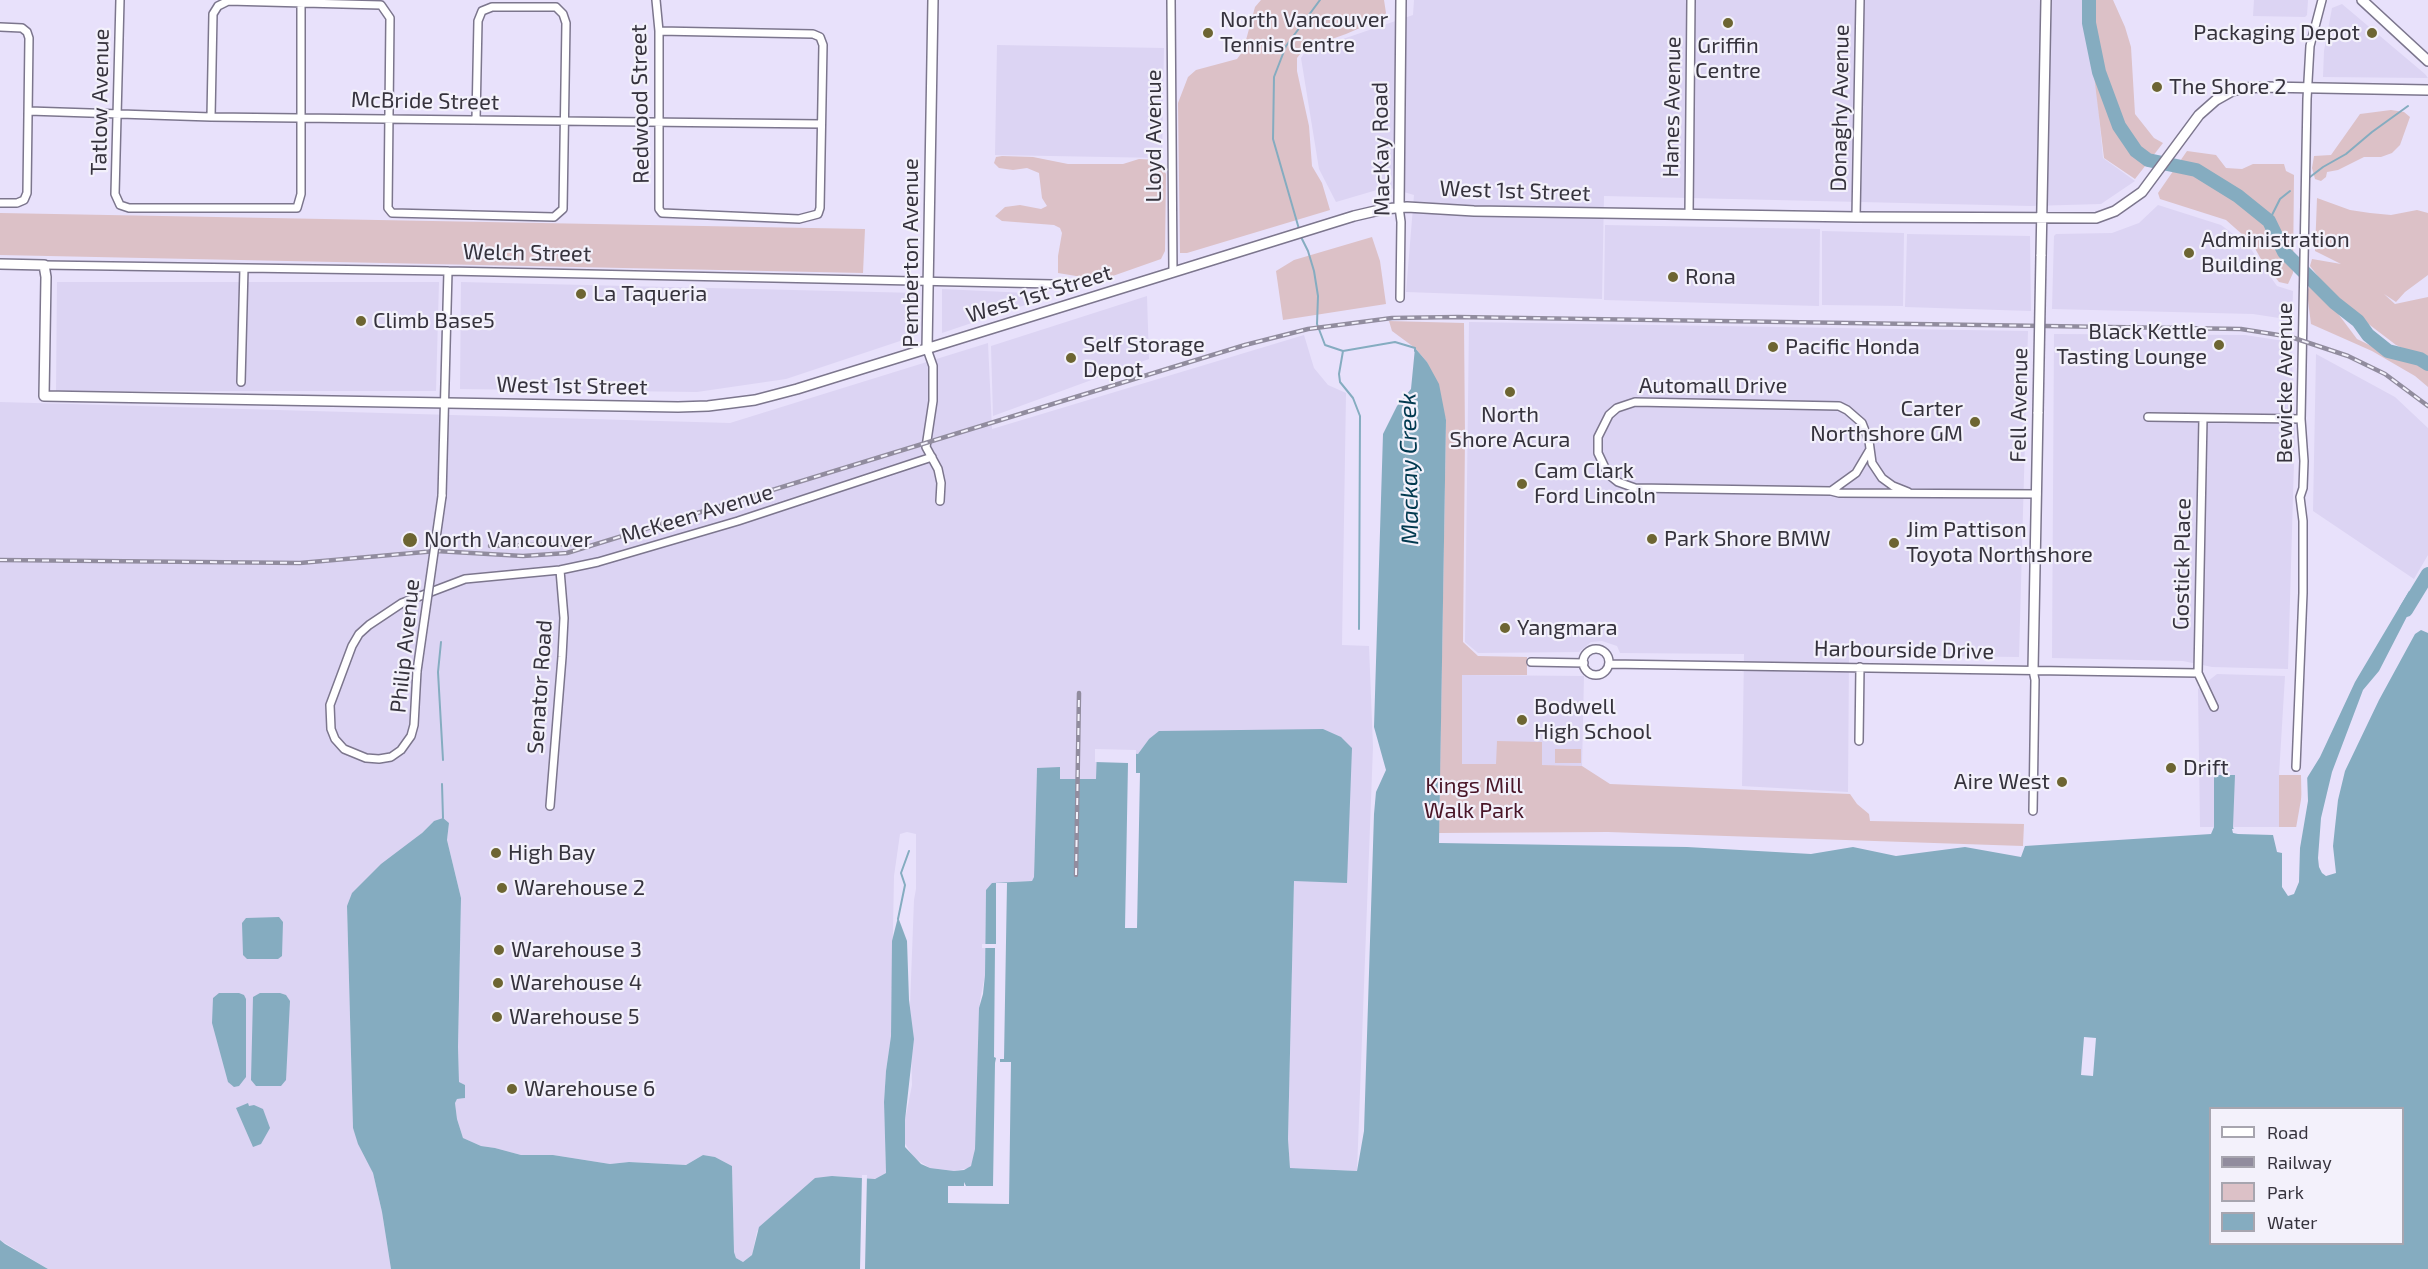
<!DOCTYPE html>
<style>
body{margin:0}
#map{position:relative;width:2428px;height:1269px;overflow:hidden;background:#e8e1fb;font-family:"Exo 2",sans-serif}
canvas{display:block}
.legend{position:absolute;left:2209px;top:1107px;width:195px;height:138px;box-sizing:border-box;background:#f3f1fb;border:2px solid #a7a5af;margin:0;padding:8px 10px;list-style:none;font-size:18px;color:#36333d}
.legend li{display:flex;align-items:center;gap:12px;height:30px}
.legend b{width:30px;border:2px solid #a7a5af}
</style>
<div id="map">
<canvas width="2428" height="1269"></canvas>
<ul class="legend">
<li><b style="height:8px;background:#fff"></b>Road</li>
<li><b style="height:8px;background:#918c9e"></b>Railway</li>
<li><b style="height:16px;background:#dcc1c7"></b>Park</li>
<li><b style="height:16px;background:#85acc0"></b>Water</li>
</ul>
</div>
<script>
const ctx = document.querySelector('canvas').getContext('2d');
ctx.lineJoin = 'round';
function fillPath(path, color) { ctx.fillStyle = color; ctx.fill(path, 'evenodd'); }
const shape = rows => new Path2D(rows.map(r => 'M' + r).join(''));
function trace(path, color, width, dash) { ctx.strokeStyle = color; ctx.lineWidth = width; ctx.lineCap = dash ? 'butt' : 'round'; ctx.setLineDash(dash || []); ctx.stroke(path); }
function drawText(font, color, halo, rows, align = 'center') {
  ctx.font = font + ' "Exo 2",sans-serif'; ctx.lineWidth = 4.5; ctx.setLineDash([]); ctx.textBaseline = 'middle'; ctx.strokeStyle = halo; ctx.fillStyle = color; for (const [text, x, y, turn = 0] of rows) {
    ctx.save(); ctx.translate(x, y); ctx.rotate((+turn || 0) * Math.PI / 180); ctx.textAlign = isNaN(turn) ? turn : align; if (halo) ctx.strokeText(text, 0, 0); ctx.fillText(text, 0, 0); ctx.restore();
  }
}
const built = shape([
 [1414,0,2082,0,2096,83,2103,158,2135,181,2101,204,2031,206,1604,196,1602,299,1406,292,1414,195,1387,187,1336,202,1319,169,1301,58,1305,52,1413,15],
 [2254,0,2308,0,2307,15,2305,17,2253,16],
 [2342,4,2425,74,2428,78,2323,77,2324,51,2332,8],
 [997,45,1164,48,1162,158,995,155],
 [2158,205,2221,225,2248,245,2277,286,2293,291,2292,320,2253,314,2052,309,2054,236,2056,234,2112,233,2139,223],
 [1605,225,1820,229,1819,306,1604,300],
 [1822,231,1904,233,1903,306,1822,305],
 [1907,234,2030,236,2031,311,1905,307],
 [57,282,439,282,436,391,56,391],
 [461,282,918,293,918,335,786,379,697,392,460,389],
 [942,289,1027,293,1031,303,942,333],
 [1147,296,1149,359,993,416,991,346],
 [1469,322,2028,331,2019,657,1849,655,1848,792,1742,786,1744,654,1620,653,1617,646,1602,641,1591,642,1579,652,1478,653,1465,642],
 [2054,334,2245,335,2291,342,2295,427,2288,669,2212,667,2183,661,2052,658],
 [1304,335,1314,368,1328,385,1346,393,1342,645,1369,646,1373,747,1357,1171,1290,1168,1288,1139,1294,880,1149,739,1138,754,1096,779,1058,875,1060,768,1037,768,1034,877,1032,881,993,883,986,890,985,975,980,1001,975,1149,973,1163,969,1168,954,1171,930,1168,914,1158,904,1142,905,1120,912,1085,910,1006,914,900,916,889,916,834,907,832,900,834,894,876,891,1036,886,1071,884,1102,886,1173,875,1179,832,1176,757,1231,752,1255,743,1262,736,1258,734,1252,732,1166,715,1157,703,1155,686,1165,629,1162,610,1164,553,1155,521,1155,495,1148,481,1146,463,1138,457,1119,455,1103,457,1099,464,1098,459,1082,458,1047,461,898,447,840,449,823,434,821,347,906,353,1128,373,1173,382,1212,391,1269,48,1269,0,1240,0,402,730,423,988,343,992,429],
 [2316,354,2395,397,2428,428,2428,555,2414,579,2313,511],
 [2217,674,2285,676,2279,775,2279,827,2200,827,2198,689],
 [1462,675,1584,676,1582,766,1461,764]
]);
const green = shape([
 [1261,0,1384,0,1386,13,1383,18,1346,34,1304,49,1297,58,1297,71,1309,126,1312,166,1322,183,1330,210,1187,253,1180,253,1178,103,1188,77,1196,70,1237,59,1243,51,1255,7],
 [2085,0,2113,0,2125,27,2131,47,2135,114,2154,138,2163,143,2135,179,2104,158],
 [2391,110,2404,112,2410,117,2400,145,2392,153,2381,157,2364,157,2338,170,2327,172,2326,177,2321,181,2315,179,2312,168,2314,156,2331,155,2360,114],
 [2187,151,2216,155,2226,168,2242,169,2253,164,2284,164,2286,171,2294,175,2293,273,2288,284,2279,282,2262,261,2252,243,2226,220,2160,199,2158,193],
 [1002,156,1033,157,1068,164,1123,164,1139,159,1157,160,1166,174,1165,251,1161,259,1107,278,1094,279,1058,273,1058,256,1062,233,1060,228,1054,225,1002,221,995,216,1005,207,1020,205,1041,209,1047,206,1042,198,1039,173,1027,168,1013,170,999,168,994,163,996,157],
 [2317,198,2350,210,2370,213,2391,215,2417,210,2428,213,2428,275,2405,292,2396,302,2384,294,2395,304,2428,297,2428,360,2396,345,2358,316,2327,288,2310,266,2312,259,2341,264,2315,251],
 [0,213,865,229,863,273,0,255],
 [1372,237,1380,261,1386,304,1283,320,1276,271,1294,260],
 [2310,284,2333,307,2357,339,2394,357,2413,362,2428,369,2428,387,2415,376,2372,351,2311,324,2307,293],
 [1389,321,1464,323,1465,437,1463,642,1478,656,1527,657,1527,675,1462,675,1462,764,1496,764,1497,741,1542,742,1542,765,1582,766,1610,784,1850,794,1857,804,1869,814,1870,821,2024,824,2023,846,1608,832,1439,833,1446,420,1427,362,1415,348,1392,331],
 [1555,749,1581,749,1581,763,1555,763],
 [2279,775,2301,775,2302,827,2279,827]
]);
const water = shape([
 [1415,348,1427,362,1439,384,1446,420,1439,843,1687,847,1811,854,1853,847,1896,856,1965,847,2021,857,2025,846,2211,834,2214,827,2214,775,2235,775,2233,827,2235,833,2299,831,2307,778,2320,757,2355,682,2409,591,2417,597,2379,671,2363,690,2332,772,2321,818,2318,858,2319,867,2322,873,2326,876,2336,873,2333,846,2335,827,2338,800,2345,771,2379,700,2415,634,2421,630,2428,633,2428,1269,391,1269,382,1212,373,1173,358,1144,353,1128,347,906,352,893,381,864,422,833,434,821,443,818,449,823,447,840,461,898,458,1047,459,1082,465,1085,465,1098,457,1099,455,1103,457,1119,463,1138,481,1146,495,1148,521,1155,553,1155,610,1164,629,1162,686,1165,703,1155,715,1157,732,1166,734,1252,736,1258,743,1262,752,1255,759,1227,815,1178,832,1176,875,1179,886,1173,884,1102,886,1071,891,1036,892,941,898,917,907,941,909,1000,914,1039,905,1120,905,1147,921,1164,930,1168,954,1171,964,1170,971,1166,975,1149,979,1008,983,994,985,975,986,890,992,883,1032,881,1034,877,1037,768,1060,767,1060,779,1096,779,1097,750,1138,754,1149,739,1159,731,1323,729,1341,737,1352,748,1347,883,1294,881,1288,1139,1290,1168,1357,1171,1364,1131,1374,814,1376,792,1386,770,1374,727,1383,434,1397,406,1411,389],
 [2210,1108,2402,1108,2402,1244,2210,1244],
 [279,917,283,922,282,956,278,959,247,959,243,955,242,923,246,918],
 [219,993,239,993,244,995,246,999,246,1077,239,1086,234,1087,228,1082,212,1023,213,998],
 [260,993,280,993,286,995,290,1001,286,1080,281,1086,256,1086,251,1080,253,997],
 [248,1103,249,1106,254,1105,263,1109,270,1128,261,1144,253,1147,236,1108],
 [0,1240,5,1244,48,1269,0,1269]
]);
const pier = shape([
 [1095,749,1136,750,1136,773,1140,773,1137,928,1125,928,1128,763,1095,762],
 [2307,772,2308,801,2300,848,2299,882,2294,894,2288,896,2282,887,2282,853,2277,852,2273,835,2238,834,2233,833,2232,829,2296,828,2305,777],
 [996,883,1007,883,1004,1059,1000,1059,1000,1062,1011,1062,1009,1204,948,1203,948,1186,964,1186,964,1182,966,1186,993,1186,995,1063,996,1058,994,1057,995,948,982,948,982,944,996,944],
 [2084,1037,2096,1038,2093,1076,2081,1075],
 [862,1175,867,1175,865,1269,860,1269]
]);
const stream = shape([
 [2310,177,2323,167,2346,154,2372,132,2408,106],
 [2269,221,2280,199,2290,191],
 [1299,229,1273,139,1274,77,1286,46,1320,0],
 [1300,235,1308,251,1314,271,1318,296,1317,324,1325,345,1343,351,1395,342,1415,348,1415,351],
 [1343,351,1339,374,1340,382,1353,398,1360,416,1359,629],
 [441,642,438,672,443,760],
 [442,784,443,818],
 [898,919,905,885,901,873,909,851]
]);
const river = shape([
 [2089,0,2089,23,2099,72,2119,126,2136,151,2148,160,2196,170,2238,196,2269,221,2284,252,2335,303,2358,321,2368,335,2388,351,2420,359,2428,364],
 [2406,610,2428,574]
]);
const street = shape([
 [120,0,115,194,120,205,129,208,297,208,301,194,301,3],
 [656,0,659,31,659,209,662,213,799,219,818,214,820,208,823,45,820,37,813,34,659,31],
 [1171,0,1173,272],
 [0,27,22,28,27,32,29,38,27,193,24,200,17,203,0,203],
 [29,111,211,117,821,124],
 [211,117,213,14,218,6,228,1,381,5,390,18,388,208,392,213,554,217,563,209,566,23,563,14,556,7,492,7,482,11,478,21,476,119],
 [1399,207,1401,222,1400,298],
 [1689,214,1691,0],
 [1856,217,1860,0],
 [44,265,448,271,1053,284],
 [927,349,933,366,933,401,926,447,938,469,941,483,940,501],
 [241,382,244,268],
 [2148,417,2301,419],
 [2203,418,2198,673,2214,707],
 [1831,491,1856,473,1869,451],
 [1908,492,1893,486,1882,478,1872,463,1869,441,1862,423,1847,410,1839,406,1635,402,1617,408,1609,415,1598,437,1598,453,1608,474,1618,482,1635,488,1831,491,1839,493,2037,494],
 [442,496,448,271],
 '1583 662a13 13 0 1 1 26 0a13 13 0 1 1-26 0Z',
 [1531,662,1584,663],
 [1609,664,2198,673],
 [2033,670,2035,680,2033,811],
 [417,671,414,725,411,736,401,750,391,757,379,759,366,758,344,749,335,739,331,729,330,705,352,646,359,634,369,625,402,603,465,579,560,570,598,562,738,521,932,457],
 [1859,741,1860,667],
 [2296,767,2303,593,2303,521,2300,497,2303,488,2304,461,2301,419,2307,99,2310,46,2322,0],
 [550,806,562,657,564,618,560,570]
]);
const secondary = shape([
 [2362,0,2428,61],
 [1399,207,1401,0],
 [2041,256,2046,0],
 [0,264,44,265,46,277,44,396,678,407,708,406,755,400,797,389,1354,216,1384,209,1407,207,1474,211,1856,217,2096,218,2115,211,2142,192,2199,115,2216,100,2232,91,2245,88,2265,87,2428,90],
 [927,349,933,0],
 [2033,670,2038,412]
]);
const rail = shape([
 [490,546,571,544],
 [0,560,300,563,436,551,523,556,567,553,1245,345,1308,329,1392,318,1457,317,2241,329,2291,337,2348,356,2385,374,2428,406],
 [1076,875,1079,693]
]);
const streetBridge = shape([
 [417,671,442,496]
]);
const secondaryBridge = shape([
 [2038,412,2041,256]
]);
const markers = [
 [1728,23,6,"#6d6532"],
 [1208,33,6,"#6d6532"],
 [2372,33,6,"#6d6532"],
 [2157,87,6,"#6d6532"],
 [2189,253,6,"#6d6532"],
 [1673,277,6,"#6d6532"],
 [581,294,6,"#6d6532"],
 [361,321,6,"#6d6532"],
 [2219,345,6,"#6d6532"],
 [1773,347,6,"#6d6532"],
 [1071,358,6,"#6d6532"],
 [1510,392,6,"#6d6532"],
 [1975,422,6,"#6d6532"],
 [1522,484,6,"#6d6532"],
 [1652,539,6,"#6d6532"],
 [410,540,8,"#6d6532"],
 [1894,543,6,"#6d6532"],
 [1505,628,6,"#6d6532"],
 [1522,720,6,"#6d6532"],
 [2171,768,6,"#6d6532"],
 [2062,782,6,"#6d6532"],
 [496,853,6,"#6d6532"],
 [502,888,6,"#6d6532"],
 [499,950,6,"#6d6532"],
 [498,983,6,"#6d6532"],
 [497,1017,6,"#6d6532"],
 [512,1089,6,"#6d6532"]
];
const poiNames = [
 ["North Vancouver",1220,20],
 ["Tennis Centre",1220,45],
 ["Packaging Depot",2360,33,"right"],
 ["Griffin",1728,46,"center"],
 ["Centre",1728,71,"center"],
 ["The Shore 2",2169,87],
 ["Administration",2201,240],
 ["Building",2201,265],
 ["Rona",1685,277],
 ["La Taqueria",593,294],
 ["Climb Base5",373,321],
 ["Black Kettle",2207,332,"right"],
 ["Tasting Lounge",2207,357,"right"],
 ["Self Storage",1083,345],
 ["Depot",1083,370],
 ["Pacific Honda",1785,347],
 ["Carter",1963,409,"right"],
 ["Northshore GM",1963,434,"right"],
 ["North",1510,415,"center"],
 ["Shore Acura",1510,440,"center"],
 ["Cam Clark",1534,471],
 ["Ford Lincoln",1534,496],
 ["Jim Pattison",1906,530],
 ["Toyota Northshore",1906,555],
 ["Park Shore BMW",1664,539],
 ["North Vancouver",424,540],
 ["Yangmara",1517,628],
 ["Bodwell",1534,707],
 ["High School",1534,732],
 ["Drift",2183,768],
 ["Aire West",2050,782,"right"],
 ["High Bay",508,853],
 ["Warehouse 2",514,888],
 ["Warehouse 3",511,950],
 ["Warehouse 4",510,983],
 ["Warehouse 5",509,1017],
 ["Warehouse 6",524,1089]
];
const streetNames = [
 ["McBride Street",425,101,1],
 ["Tatlow Avenue",100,102,-89],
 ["Redwood Street",640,104,-91],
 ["Hanes Avenue",1672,107,-89],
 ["Donaghy Avenue",1840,108,-89],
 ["Lloyd Avenue",1154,136,-90],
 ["MacKay Road",1381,149,-91],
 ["West 1st Street",1515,191,2],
 ["Welch Street",527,253,1],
 ["Pemberton Avenue",911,253,-90],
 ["West 1st Street",1039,294,-17],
 ["Bewicke Avenue",2285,383,-90],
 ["West 1st Street",572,386,1],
 ["Automall Drive",1713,386],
 ["Fell Avenue",2019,405,-89],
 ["McKeen Avenue",697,514,-17],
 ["Gostick Place",2182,564,-89],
 ["Philip Avenue",405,646,-84],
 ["Harbourside Drive",1904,650,1],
 ["Senator Road",540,687,-86]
];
const parkNames = [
 ["Kings Mill",1474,786],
 ["Walk Park",1474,811]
];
const waterNames = [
 ["Mackay Creek",1409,469,-91]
];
fillPath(built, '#dcd4f3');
fillPath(green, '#dcc1c7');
fillPath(water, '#85acc0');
fillPath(pier, '#e8e1fb');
trace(stream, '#85acc0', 2);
trace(river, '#85acc0', 14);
trace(street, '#7c768d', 10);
trace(secondary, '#7c768d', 12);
trace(street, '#fff', 7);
trace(secondary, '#fff', 9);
trace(rail, '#918c9e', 4.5);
trace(rail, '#f3f1fb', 2, [7]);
trace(streetBridge, '#7c768d', 10, []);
trace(secondaryBridge, '#7c768d', 12, []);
trace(streetBridge, '#fff', 7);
trace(secondaryBridge, '#fff', 9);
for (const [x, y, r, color] of markers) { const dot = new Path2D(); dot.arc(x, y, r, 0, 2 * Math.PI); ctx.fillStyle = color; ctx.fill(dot); trace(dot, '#f3f1fb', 2); }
drawText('22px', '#36333d', '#f3f1fb', poiNames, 'left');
drawText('22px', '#36333d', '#f3f1fb', streetNames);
drawText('22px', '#491527', '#f3f1fb', parkNames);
drawText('italic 24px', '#01394f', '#f3f1fb', waterNames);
</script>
